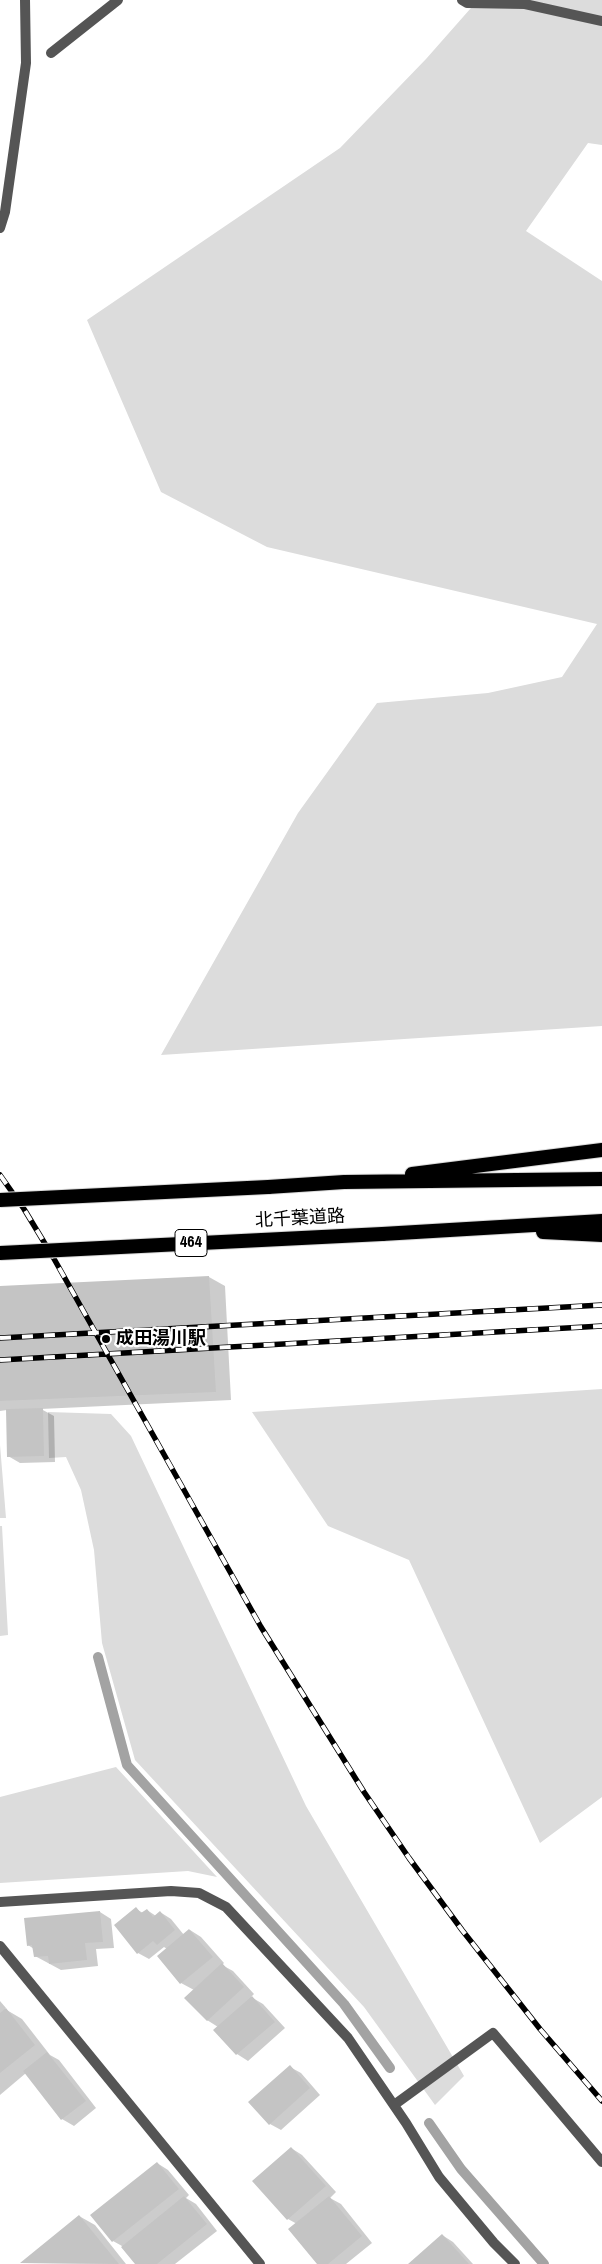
<!DOCTYPE html>
<meta charset="utf-8">
<style>
body{margin:0}
canvas{display:block;background:#fff}
</style>
<canvas width="602" height="2264"></canvas>
<script>
const ctx = document.querySelector('canvas').getContext('2d');
ctx.lineJoin = 'round';
function fillPath(path, color) { ctx.fillStyle = color; ctx.fill(path, 'evenodd'); }
const shape = rows => new Path2D(rows.map(r => 'M' + r).join(''));
function trace(path, color, width, dash) { ctx.strokeStyle = color; ctx.lineWidth = width; ctx.lineCap = dash ? 'butt' : 'round'; ctx.setLineDash(dash || []); ctx.stroke(path); }
function drawText(font, color, halo, rows, align = 'center') {
  ctx.font = font + ' "Archivo Narrow","Noto Sans JP",sans-serif'; ctx.lineWidth = 4.5; ctx.setLineDash([]); ctx.textBaseline = 'middle'; ctx.strokeStyle = halo; ctx.fillStyle = color; for (const [text, x, y, turn = 0] of rows) {
    ctx.save(); ctx.translate(x, y); ctx.rotate((+turn || 0) * Math.PI / 180); ctx.textAlign = isNaN(turn) ? turn : align; if (halo) ctx.strokeText(text, 0, 0); ctx.fillText(text, 0, 0); ctx.restore();
  }
}
const green = shape([
 [478,0,602,0,602,145,588,143,526,231,602,281,602,1026,161,1055,298,813,377,703,488,693,562,677,597,624,267,547,161,492,87,320,340,148,426,59],
 [602,1389,602,1797,540,1843,409,1560,328,1526,252,1412],
 [48,1412,111,1414,131,1436,306,1806,464,2076,435,2105,364,2007,135,1760,102,1643,94,1550,81,1490,66,1457,49,1458],
 [0,1445,6,1518,0,1518],
 [0,1526,2,1526,8,1635,0,1636],
 [116,1767,217,1877,188,1871,0,1883,0,1797]
]);
const shadow = shape([
 [209,1277,225,1286,231,1400,41,1409,54,1416,55,1462,20,1463,8,1456,7,1410,0,1411,0,1288],
 [136,1909,143,1913,147,1910,156,1916,160,1912,171,1919,184,1935,190,1930,201,1937,224,1963,222,1965,233,1971,254,1994,251,1997,263,2004,285,2028,248,2061,237,2054,215,2030,218,2027,207,2020,194,1990,181,1983,167,1949,164,1947,149,1959,138,1953],
 [100,1912,111,1919,114,1948,96,1949,98,1966,61,1970,35,1956,34,1949,28,1945],
 [0,2001,6,2008,5,2009,22,2019,50,2055,59,2060,96,2108,74,2126,62,2119,26,2073,0,2095],
 [290,2067,301,2073,320,2095,281,2130,270,2124],
 [291,2148,302,2155,336,2192,330,2198,341,2204,372,2243,346,2264,318,2264,297,2224,288,2219],
 [157,2163,168,2170,189,2195,186,2198,196,2204,217,2231,175,2264,136,2264,122,2246,113,2241],
 [79,2216,95,2225,126,2264,22,2263],
 [442,2235,453,2242,473,2264,410,2264]
]);
const stream = shape([
 [98,1657,127,1765,344,2004,390,2068],
 [429,2123,461,2169,544,2264]
]);
const building = shape([
 [209,1276,216,1392,0,1401,0,1286],
 [43,1408,44,1456,7,1457,6,1409],
 [136,1907,141,1913,147,1909,153,1917,160,1911,175,1930,157,1945,153,1941,137,1954,114,1925],
 [100,1911,103,1942,85,1943,87,1960,49,1964,48,1956,34,1957,32,1945,27,1946,24,1918],
 [189,1929,213,1957,180,1984,157,1956],
 [222,1963,244,1987,207,2021,184,1998],
 [252,1996,275,2022,236,2055,213,2030],
 [6,2008,35,2045,0,2073,0,2013],
 [47,2052,86,2101,61,2120,23,2071],
 [290,2065,310,2088,269,2125,248,2102],
 [291,2147,326,2186,287,2220,252,2181],
 [157,2162,179,2189,112,2242,90,2215],
 [184,2196,207,2224,157,2264,135,2264,121,2247],
 [329,2196,362,2236,328,2264,317,2264,288,2229],
 [79,2215,119,2264,20,2263],
 [442,2234,469,2264,408,2264]
]);
const service = shape([
 [462,0,467,3,525,4,602,21],
 [51,53,118,0]
]);
const minor = shape([
 [0,1902,171,1891,199,1893,226,1907,348,2038,406,2123,439,2177,494,2243,515,2264],
 [0,1946,260,2264],
 [394,2105,493,2033,602,2162]
]);
const tertiary = shape([
 [0,228,5,212,26,63,25,0]
]);
const trunk = shape([
 [412,1174,602,1150],
 [268,1187,344,1182,602,1179],
 [543,1232,602,1235],
 [382,1234,602,1221]
]);
const rail = shape([
 [0,1175,24,1209,53,1257,261,1627,364,1792,409,1858,462,1930,540,2029,602,2101],
 [0,1338,602,1305],
 [0,1360,602,1326]
]);
const trunkBridge = shape([
 [0,1200,268,1187],
 [0,1253,382,1234]
]);
const markers = [
 [106,1339,5,"#000"]
];
const shields = [
 [191,1243,32]
];
const shieldNames = [
 ["464",191,1243]
];
const streetNames = [
 ["北千葉道路",300,1219,-3]
];
const poiNames = [
 ["成田湯川駅",116,1339]
];
fillPath(green, '#dcdcdc');
fillPath(shadow, '#0003');
trace(stream, '#a3a3a3', 10);
fillPath(building, '#c4c4c4');
trace(trunk, '#dbdbdb', 16);
trace(service, '#555', 10);
trace(minor, '#555', 10);
trace(tertiary, '#555', 10);
trace(trunk, '#000', 14);
trace(rail, '#000', 5.5);
trace(rail, '#fff', 4, [11]);
trace(trunkBridge, '#dbdbdb', 16, []);
trace(trunkBridge, '#000', 14);
for (const [x, y, r, color] of markers) { const dot = new Path2D(); dot.arc(x, y, r, 0, 2 * Math.PI); ctx.fillStyle = color; ctx.fill(dot); trace(dot, '#fff', 2); }
for (const [x, y, w] of shields) { const box = new Path2D(); box.roundRect(x - w / 2, y - 13.5, w, 27, 4); ctx.fillStyle = '#fff'; ctx.fill(box); trace(box, '#000', 1); }
drawText('bold 16px', '#000', null, shieldNames);
drawText('18px', '#000', '#fff', streetNames);
drawText('bold 18px', '#000', '#fff', poiNames, 'left');
</script>
